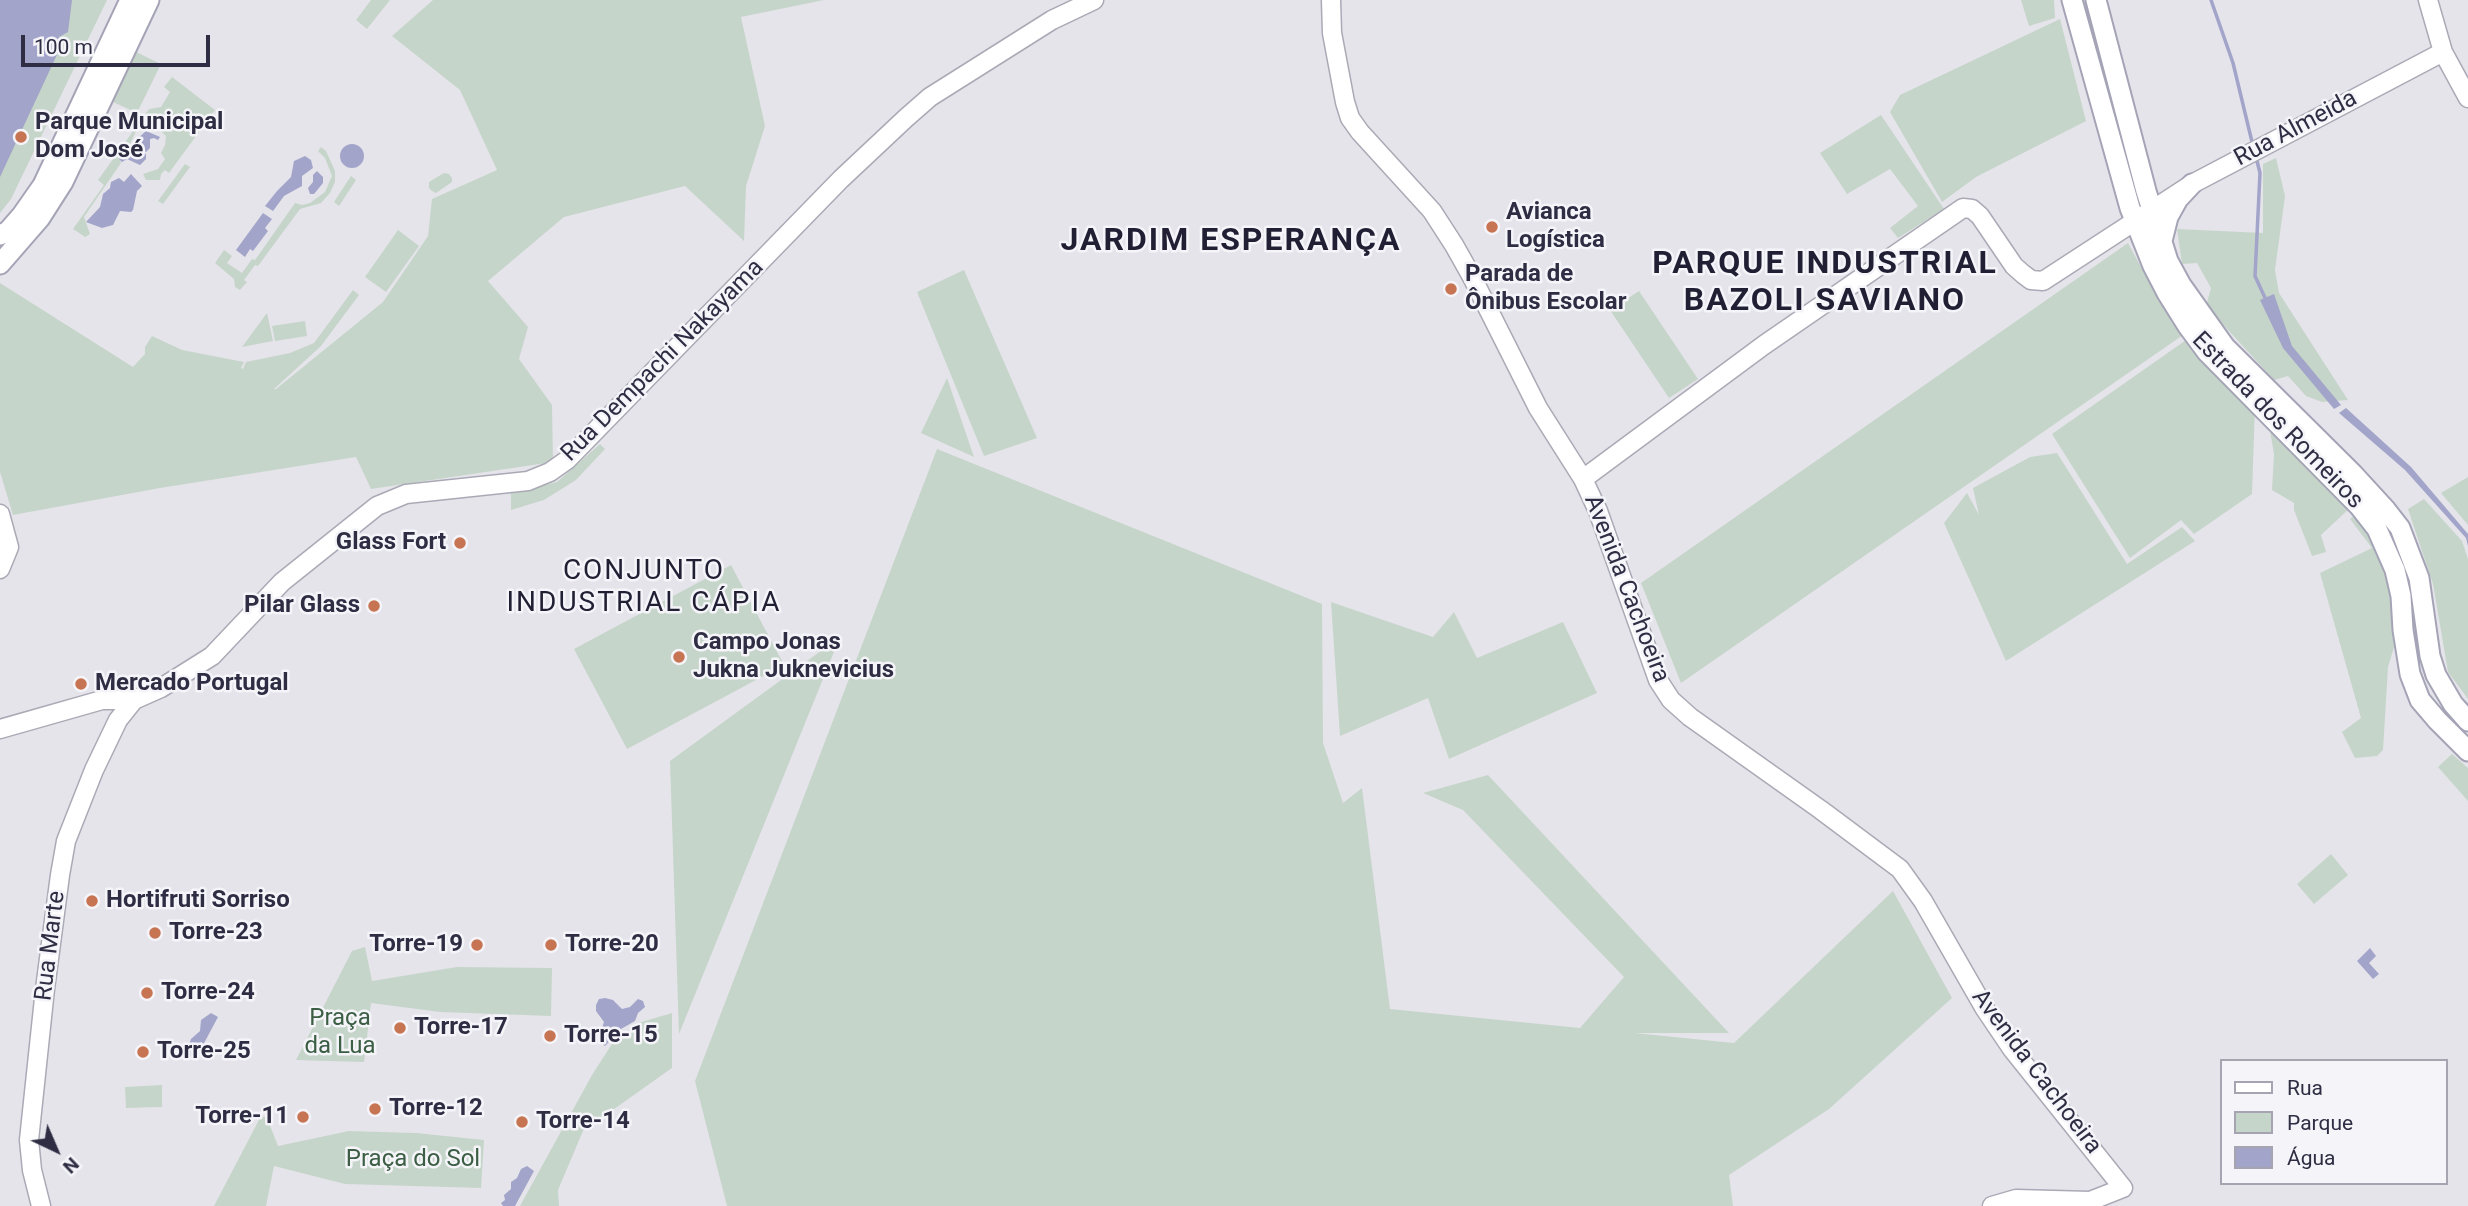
<!DOCTYPE html>
<meta charset="utf-8">
<style>
body{margin:0}
#map{position:relative;width:2468px;height:1206px;overflow:hidden;background:#e5e4eb;font-family:Roboto,sans-serif}
canvas{display:block}
.legend{position:absolute;left:2220px;top:1059px;width:228px;height:126px;box-sizing:border-box;background:#f4f4f9;border:2px solid #a5a4b0;margin:0;padding:9px 12px;list-style:none;font-size:21px;color:#2e2d43}
.legend li{display:flex;align-items:center;gap:14px;height:35px}
.legend b{width:35px;border:2px solid #a5a4b0}
.north{position:absolute;left:21px;top:1115px;width:70px;height:70px;-webkit-text-stroke:5px #f4f4f9;paint-order:stroke;rotate:136deg;font-size:19px;font-weight:700;line-height:28px;text-align:center;color:#2e2d43}
.north::after{content:'';display:block;margin:auto;width:24px;height:32px;background:#2e2d43;clip-path:polygon(50% 0,100% 100%,50% 72%,0 100%)}
.scale{position:absolute;left:21px;top:35px;width:189px;height:32px;box-sizing:border-box;border:4px solid #2e2d43;border-top:0;padding-left:9px;font-size:21px;line-height:24px;white-space:nowrap;color:#2e2d43;-webkit-text-stroke:5px #f4f4f9;paint-order:stroke}
</style>
<div id="map">
<canvas width="2468" height="1206"></canvas>
<ul class="legend">
<li><b style="height:9px;background:#fff"></b>Rua</li>
<li><b style="height:19px;background:#c6d5c9"></b>Parque</li>
<li><b style="height:19px;background:#a2a4c9"></b>Água</li>
</ul>
<div class="north">N</div>
<div class="scale">100 m</div>
</div>
<script>
const ctx = document.querySelector('canvas').getContext('2d');
ctx.lineJoin = 'round';
function fillPath(path, color) { ctx.fillStyle = color; ctx.fill(path, 'evenodd'); }
const shape = rows => new Path2D(rows.map(r => 'M' + r).join(''));
function trace(path, color, width, dash) { ctx.strokeStyle = color; ctx.lineWidth = width; ctx.lineCap = dash ? 'butt' : 'round'; ctx.setLineDash(dash || []); ctx.stroke(path); }
function drawText(font, color, halo, rows, align = 'center') {
  ctx.font = font + ' Roboto,sans-serif'; ctx.lineWidth = 5; ctx.setLineDash([]); ctx.textBaseline = 'middle'; ctx.strokeStyle = halo; ctx.fillStyle = color; for (const [text, x, y, turn = 0] of rows) {
    ctx.save(); ctx.translate(x, y); ctx.rotate((+turn || 0) * Math.PI / 180); ctx.textAlign = isNaN(turn) ? turn : align; if (halo) ctx.strokeText(text, 0, 0); ctx.fillText(text, 0, 0); ctx.restore();
  }
}
const green = shape([
 [0,0,107,0,11,199,0,213],
 [371,0,390,0,367,29,356,20],
 [433,0,824,0,741,17,765,126,746,186,744,241,685,186,564,217,488,281,528,327,519,359,552,405,553,462,371,489,356,457,160,488,13,515,0,472,0,283,133,367,145,354,145,347,152,336,182,350,244,362,241,368,243,369,246,362,290,353,314,343,353,290,359,295,321,346,274,389,276,389,383,302,428,236,432,199,497,170,460,90,392,36],
 [2021,0,2054,0,2055,18,2029,26],
 [2060,19,2086,121,1976,177,1942,202,1890,112,1900,95],
 [134,51,161,64,137,113,111,101],
 [172,77,215,110,169,173,165,170,161,174,160,180,146,180,143,174,158,169,165,159,161,153,165,145,166,136,154,124,138,127,130,144,123,147,118,155,121,163,84,217,90,234,85,237,73,229,104,185,98,180,149,109,161,107,170,92,164,87],
 [1881,115,1944,209,1898,238,1890,228,1918,206,1890,169,1847,194,1820,153],
 [321,147,326,151,335,171,335,182,330,193,321,203,300,209,258,266,255,265,244,280,247,282,240,290,235,287,234,279,215,263,224,250,232,256,227,263,242,273,252,259,255,260,295,203,302,205,310,203,325,192,332,176,325,158,318,151],
 [2276,158,2285,196,2275,270,2279,293,2348,400,2322,402,2306,396,2288,376,2274,380,2206,306,2211,288,2197,263,2182,264,2177,229,2263,233,2263,164],
 [185,164,190,167,163,204,158,201],
 [444,173,449,174,452,178,452,182,436,193,432,191,429,188,429,182],
 [351,176,356,180,339,206,334,202],
 [398,230,419,246,386,292,365,277],
 [2128,243,2154,291,2183,335,1681,683,1641,583],
 [964,270,1037,438,984,456,917,292],
 [1639,291,1698,379,1669,398,1610,310],
 [267,313,273,341,242,347],
 [305,321,307,336,275,341,272,326],
 [2189,338,2255,406,2252,494,2194,534,2181,520,2130,558,2052,434],
 [947,378,974,457,921,433],
 [2268,419,2351,507,2321,535,2326,552,2312,556,2294,510,2294,503,2272,490,2274,454],
 [600,444,605,449,576,480,544,500,511,510,511,493,557,482],
 [937,449,1322,604,1323,743,1343,803,1362,788,1390,1009,1580,1028,1624,977,1463,810,1423,793,1488,775,1729,1033,1634,1033,1734,1043,1893,891,1952,998,1829,1109,1729,1175,1733,1206,727,1206,695,1081],
 [2057,453,2127,564,2182,527,2195,541,2006,661,1944,523,1967,493,1979,515,1973,488,2030,457],
 [2468,477,2468,525,2441,493],
 [2424,499,2462,541,2468,559,2468,699,2448,672,2433,584,2408,509],
 [2359,512,2391,567,2399,631,2388,667,2383,750,2377,756,2355,758,2342,732,2361,718,2320,573,2372,548,2350,519],
 [731,565,784,665,627,749,574,649],
 [1331,602,1433,637,1454,612,1477,658,1563,622,1597,693,1449,759,1428,698,1340,736],
 [840,637,679,1034,670,761],
 [2452,754,2468,768,2468,801,2438,767],
 [2331,854,2348,875,2314,904,2297,884],
 [365,947,372,981,457,967,552,968,551,1016,440,1012,371,1003,364,1062,296,1060,352,951],
 [672,1013,672,1068,583,1131,558,1190,559,1206,520,1206,592,1075,612,1044,638,1023],
 [162,1085,162,1107,126,1108,125,1087],
 [261,1116,267,1118,278,1146,349,1131,416,1133,484,1140,481,1188,345,1184,274,1166,266,1206,214,1206]
]);
const water = shape([
 [0,0,72,0,68,32,59,37,62,44,0,177],
 [146,131,160,137,158,140,154,138,150,139,150,148,146,152,140,149,136,140],
 '340 156a12 12 0 1 1 24 0a12 12 0 1 1-24 0Z',
 [127,145,136,152,146,154,146,159,140,165,127,159,122,162,119,159,123,148],
 [305,156,311,160,313,168,302,176,302,186,284,196,273,211,265,206,277,191,291,177,294,161],
 [317,171,323,177,323,183,314,194,310,194,308,188,313,182,313,175],
 [131,174,142,186,137,191,133,210,131,212,120,211,113,225,102,228,86,222,100,207,103,194,110,188,111,182,119,178,124,182],
 [263,213,272,219,265,228,268,231,253,251,250,249,245,257,236,250],
 [2274,294,2292,346,2341,405,2334,409,2283,348,2260,300],
 [2346,408,2411,467,2468,534,2468,546,2466,538,2405,470,2339,413],
 [2370,948,2376,956,2369,963,2379,974,2373,979,2357,961],
 [605,998,613,1000,622,1009,630,1007,638,999,643,1001,645,1007,638,1013,635,1021,621,1029,605,1046,598,1040,604,1022,596,1011,596,1005,599,999],
 [211,1013,218,1017,195,1060,184,1052,188,1048,191,1039,200,1031,201,1020],
 [527,1166,534,1171,515,1206,503,1206,501,1203,505,1200,504,1195,511,1189,511,1182,517,1178,521,1169]
]);
const stream = shape([
 [2211,0,2233,63,2253,146],
 [2256,157,2260,173,2255,276,2266,300]
]);
const secondary = shape([
 [1331,0,1332,33,1345,102,1350,118,1360,132,1432,211,1454,245,1472,277,1538,408,1583,479,1598,511,1658,680,1671,700,1690,717,1821,810,1900,869,1923,901,1985,1009,2012,1049,2123,1188,2090,1201,2016,1199,1992,1206],
 [2428,0,2443,52,2468,98],
 [1583,479,1764,345,1963,208,1972,209,1980,216,2014,266,2023,274,2031,280,2043,281,2192,184,2443,52],
 [0,514,9,547,0,569],
 [0,729,102,700,134,700],
 [41,1206,32,1170,29,1140,45,989,60,875,66,841,94,770,118,720,134,700,161,688,212,656,282,582,377,506,406,494,528,481,550,472,567,460,841,179,906,118,930,97,1052,20,1094,0]
]);
const primary = shape([
 [2072,0,2130,208,2153,266,2167,293,2187,325,2207,352,2359,506,2377,529,2395,570,2401,596,2403,630,2410,674,2420,700,2437,720,2468,751],
 [2096,0,2146,191,2168,261,2181,285,2225,347,2353,474,2386,510,2400,528,2419,578,2430,656,2436,675,2453,704,2468,721],
 [0,235,8,231,22,215,43,185,130,0],
 [2162,241,2168,217,2178,199,2192,184],
 [0,264,40,218,63,182,149,0]
]);
const markers = [
 [21,137,7,"#c77453"],
 [1492,227,7,"#c77453"],
 [1451,289,7,"#c77453"],
 [460,543,7,"#c77453"],
 [374,606,7,"#c77453"],
 [679,657,7,"#c77453"],
 [81,684,7,"#c77453"],
 [92,901,7,"#c77453"],
 [155,933,7,"#c77453"],
 [477,945,7,"#c77453"],
 [551,945,7,"#c77453"],
 [147,993,7,"#c77453"],
 [400,1028,7,"#c77453"],
 [550,1036,7,"#c77453"],
 [143,1052,7,"#c77453"],
 [375,1109,7,"#c77453"],
 [303,1117,7,"#c77453"],
 [522,1122,7,"#c77453"]
];
const poiNames = [
 ["Parque Municipal",35,123],
 ["Dom José",35,151],
 ["Avianca",1506,213],
 ["Logística",1506,241],
 ["Parada de",1465,275],
 ["Ônibus Escolar",1465,303],
 ["Glass Fort",446,543,"right"],
 ["Pilar Glass",360,606,"right"],
 ["Campo Jonas",693,643],
 ["Jukna Juknevicius",693,671],
 ["Mercado Portugal",95,684],
 ["Hortifruti Sorriso",106,901],
 ["Torre-23",169,933],
 ["Torre-19",463,945,"right"],
 ["Torre-20",565,945],
 ["Torre-24",161,993],
 ["Torre-17",414,1028],
 ["Torre-15",564,1036],
 ["Torre-25",157,1052],
 ["Torre-12",389,1109],
 ["Torre-11",289,1117,"right"],
 ["Torre-14",536,1122]
];
const streetNames = [
 ["Rua Almeida",2296,129,-28],
 ["Rua Dempachi Nakayama",663,361,-45],
 ["Estrada dos Romeiros",2277,421,46],
 ["Avenida Cachoeira",1626,589,69],
 ["Rua Marte",51,946,-83],
 ["Avenida Cachoeira",2036,1072,53]
];
const parkNames = [
 ["Praça",340,1019],
 ["da Lua",340,1047],
 ["Praça do Sol",413,1160]
];
const quarterNames = [
 ["CONJUNTO",644,572],
 ["INDUSTRIAL CÁPIA",644,604]
];
const districtNames = [
 ["JARDIM ESPERANÇA",1231,242],
 ["PARQUE INDUSTRIAL",1825,265],
 ["BAZOLI SAVIANO",1825,302]
];
fillPath(green, '#c6d5c9');
fillPath(water, '#a2a4c9');
trace(stream, '#a2a4c9', 3.5);
trace(secondary, '#aaa9b5', 21);
trace(primary, '#a5a4b6', 23);
trace(secondary, '#fff', 18);
trace(primary, '#fff', 19);
for (const [x, y, r, color] of markers) { const dot = new Path2D(); dot.arc(x, y, r, 0, 2 * Math.PI); ctx.fillStyle = color; ctx.fill(dot); trace(dot, '#f4f4f9', 2.5); }
drawText('bold 24px', '#2e2d43', '#f4f4f9', poiNames, 'left');
drawText('24px', '#2e2d43', '#f4f4f9', streetNames);
drawText('24px', '#3b5e44', '#f4f4f9', parkNames);
ctx.letterSpacing = '2px';
drawText('28px', '#211f34', '#f4f4f9', quarterNames);
ctx.letterSpacing = '0px';
ctx.letterSpacing = '2px';
drawText('bold 32px', '#211f34', '#f4f4f9', districtNames);
ctx.letterSpacing = '0px';
</script>
